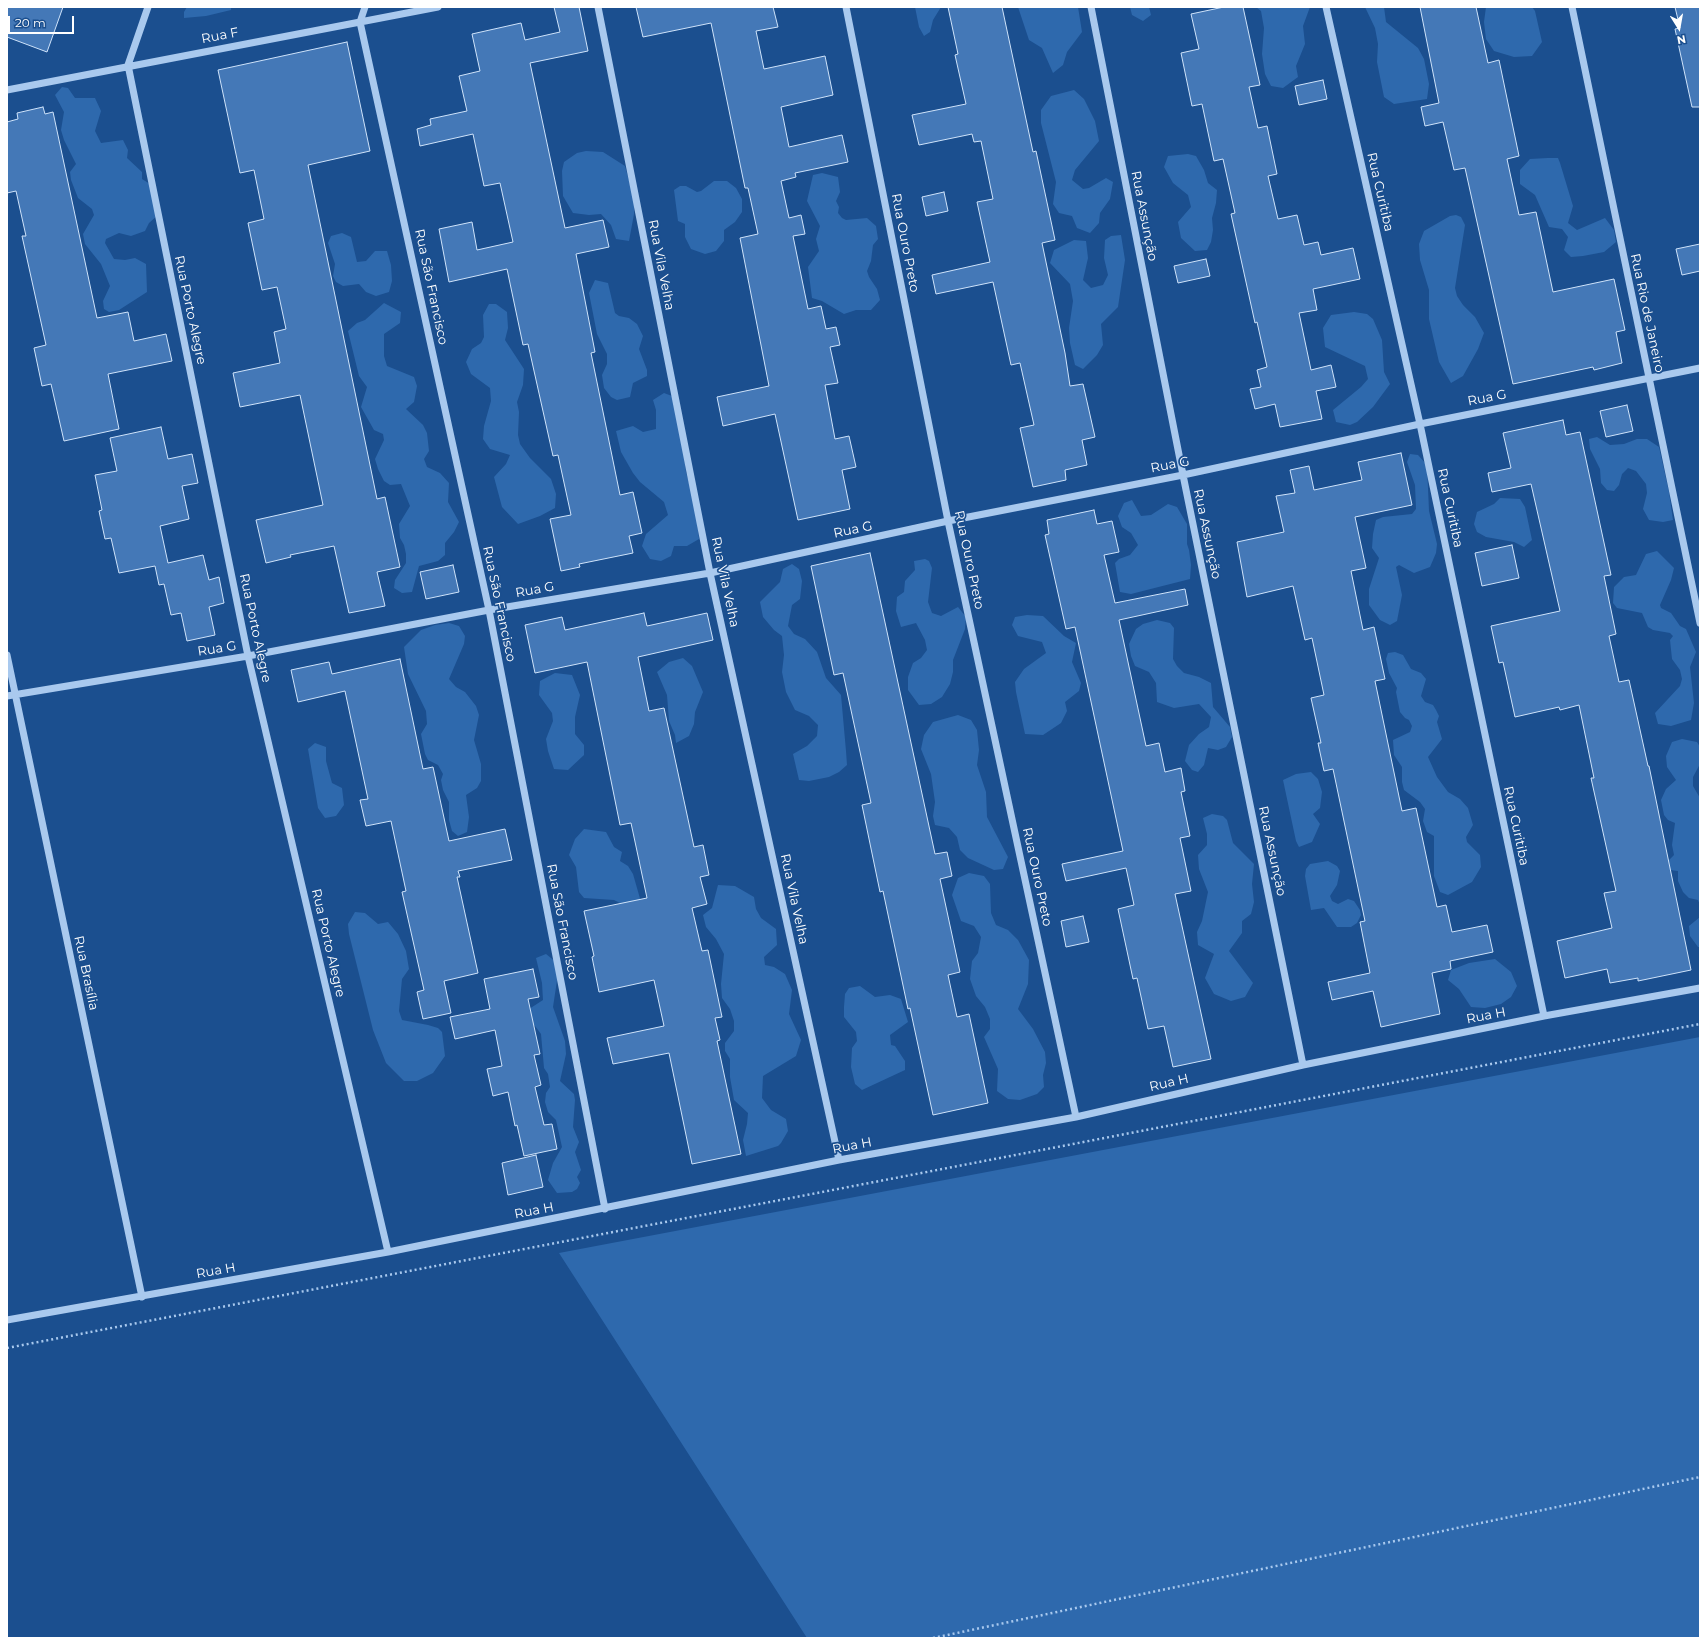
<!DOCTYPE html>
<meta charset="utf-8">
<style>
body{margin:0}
#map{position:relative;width:1707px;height:1645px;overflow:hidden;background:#1b4f8f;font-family:Montserrat,sans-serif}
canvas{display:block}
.frame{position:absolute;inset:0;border:8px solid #fff;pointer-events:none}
.north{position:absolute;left:1659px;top:8px;width:40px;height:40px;-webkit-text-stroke:3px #1b4f8f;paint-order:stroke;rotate:169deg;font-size:11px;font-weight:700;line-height:16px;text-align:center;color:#fff}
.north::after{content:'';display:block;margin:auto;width:14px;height:18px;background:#fff;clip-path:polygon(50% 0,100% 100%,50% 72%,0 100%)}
.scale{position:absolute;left:8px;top:16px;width:66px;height:18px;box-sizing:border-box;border:2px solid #fff;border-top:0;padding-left:5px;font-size:12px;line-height:14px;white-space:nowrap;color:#fff;-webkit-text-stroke:3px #1b4f8f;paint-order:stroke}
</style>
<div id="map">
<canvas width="1707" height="1645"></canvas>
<div class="frame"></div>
<div class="north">N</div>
<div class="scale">20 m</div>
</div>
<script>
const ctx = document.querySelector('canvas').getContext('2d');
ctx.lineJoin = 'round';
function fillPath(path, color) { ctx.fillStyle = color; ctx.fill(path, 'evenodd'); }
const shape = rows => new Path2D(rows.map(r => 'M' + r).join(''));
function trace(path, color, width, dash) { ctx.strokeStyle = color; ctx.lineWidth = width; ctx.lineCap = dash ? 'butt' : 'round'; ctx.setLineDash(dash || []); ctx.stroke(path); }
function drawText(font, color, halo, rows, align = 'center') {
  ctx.font = font + ' Montserrat,sans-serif'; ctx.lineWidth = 3.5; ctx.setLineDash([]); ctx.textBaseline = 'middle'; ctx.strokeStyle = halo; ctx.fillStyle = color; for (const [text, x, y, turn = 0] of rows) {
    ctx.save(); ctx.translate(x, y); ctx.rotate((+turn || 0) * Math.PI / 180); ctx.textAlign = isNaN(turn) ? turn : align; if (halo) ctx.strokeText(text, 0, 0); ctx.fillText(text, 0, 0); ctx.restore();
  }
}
const green = shape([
 [187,7,231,7,231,10,206,16,184,18,184,12],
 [915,7,941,7,933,20,930,32,924,36,919,27],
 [1018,7,1078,7,1082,32,1067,52,1063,65,1053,73,1042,48,1029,40],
 [1130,7,1149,7,1151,15,1143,21,1132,15],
 [1256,7,1310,7,1303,26,1305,44,1296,66,1298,77,1283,88,1271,86,1265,74,1262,54,1264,28,1261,11],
 [1365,7,1384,7,1386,22,1418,48,1424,59,1429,84,1427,99,1394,104,1384,97,1377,62,1378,44,1375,28],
 [1486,7,1532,7,1535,11,1542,42,1532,56,1514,57,1494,51,1486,39,1484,22],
 [62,87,68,88,75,98,95,98,101,111,95,131,101,143,123,140,128,150,127,158,142,172,142,179,150,184,159,214,149,223,145,231,131,236,119,233,106,239,105,243,114,259,125,260,135,258,146,264,147,292,119,310,109,312,104,309,103,301,110,286,101,264,85,244,83,234,94,215,92,209,78,198,71,180,70,172,76,164,64,140,61,130,64,112,55,95],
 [1074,90,1084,99,1095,121,1099,141,1075,170,1072,180,1083,189,1089,188,1106,178,1113,182,1110,199,1100,213,1099,223,1090,233,1077,228,1072,216,1059,213,1053,204,1056,182,1041,123,1041,110,1051,96],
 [586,151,603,152,625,166,634,199,634,214,629,241,616,239,611,225,601,214,589,215,573,213,563,196,562,171,564,162,577,153],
 [1188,154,1196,156,1204,170,1208,183,1217,190,1216,203,1212,218,1213,230,1211,242,1207,250,1195,251,1181,238,1178,222,1191,207,1188,195,1173,183,1164,167,1168,156],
 [1548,158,1558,158,1560,163,1573,206,1568,223,1577,230,1605,218,1614,230,1616,242,1604,252,1583,256,1571,257,1564,250,1568,237,1562,229,1549,227,1535,195,1520,184,1520,170,1530,159],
 [822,173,838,177,840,192,836,201,839,207,838,213,842,218,846,220,867,218,876,226,878,239,873,245,871,261,867,271,869,277,877,289,880,300,871,310,856,310,844,314,822,301,812,298,808,267,819,251,816,239,820,226,807,201,813,175],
 [714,181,727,181,736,188,742,199,742,212,735,222,724,230,724,241,716,251,705,254,691,249,685,237,685,224,678,221,674,190,680,186,686,186,697,192,701,191],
 [1456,215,1461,217,1465,225,1455,288,1457,296,1463,305,1475,317,1484,333,1478,349,1463,376,1451,383,1439,362,1429,319,1429,290,1420,260,1419,244,1424,231,1450,216],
 [342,233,351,237,357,262,366,261,375,251,387,251,391,265,392,281,389,292,376,296,366,292,359,284,343,286,336,282,333,276,335,264,328,243,331,236],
 [1121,235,1125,260,1118,307,1101,324,1103,345,1097,355,1083,369,1075,365,1070,343,1069,328,1073,301,1070,284,1050,263,1054,250,1074,240,1086,241,1088,258,1083,280,1091,288,1103,285,1108,275,1104,258,1105,240,1111,236],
 [595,280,608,283,615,313,619,316,629,318,637,324,643,336,639,349,647,370,647,376,633,383,630,397,617,400,611,397,604,388,602,375,607,364,607,354,597,334,589,293],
 [384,303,401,312,400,323,384,334,384,356,387,366,414,377,417,386,414,402,406,409,423,425,427,433,429,451,424,459,427,467,440,473,449,483,448,502,459,522,454,532,445,543,445,555,438,561,419,566,412,592,402,593,394,588,395,580,406,563,406,554,404,545,400,538,399,524,410,506,401,484,390,485,384,481,378,469,375,459,384,440,383,434,374,430,361,407,367,387,359,376,348,331,357,323,365,320],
 [489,304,496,304,507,312,508,328,505,340,524,369,523,385,517,402,519,412,518,435,520,444,530,458,551,479,556,494,555,508,540,516,518,524,502,507,494,477,506,464,510,455,490,449,483,439,484,426,491,401,490,388,471,374,466,362,472,349,481,343,484,337,483,315],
 [1354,312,1367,314,1373,319,1382,340,1384,372,1390,384,1373,407,1357,422,1350,425,1336,422,1333,410,1361,387,1368,379,1365,366,1325,347,1323,328,1331,315],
 [664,393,672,396,683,448,686,472,695,504,699,539,687,546,674,546,671,556,661,561,650,559,642,546,646,534,668,515,664,502,640,482,633,473,621,452,616,431,633,426,643,432,656,429,656,410,653,400],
 [1597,437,1610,445,1624,444,1637,439,1647,439,1659,447,1669,492,1673,520,1663,522,1649,520,1643,509,1647,493,1646,484,1636,471,1628,468,1622,474,1619,485,1614,491,1607,490,1601,483,1600,469,1590,449,1589,439],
 [1410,454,1418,455,1427,465,1429,511,1437,544,1436,553,1430,567,1414,573,1399,565,1396,567,1402,595,1397,621,1390,625,1380,620,1369,605,1369,589,1379,558,1372,548,1373,534,1376,520,1383,517,1412,514,1416,509,1415,485,1407,462],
 [1500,498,1520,499,1525,507,1532,540,1524,547,1514,542,1486,537,1477,532,1474,524,1477,512,1494,504],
 [1132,500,1141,516,1151,515,1168,504,1177,507,1187,524,1187,544,1189,550,1191,565,1190,579,1131,594,1120,592,1115,563,1119,559,1130,555,1138,545,1131,533,1122,527,1118,516,1124,503],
 [1657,551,1674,568,1671,580,1660,605,1661,608,1671,613,1680,626,1686,629,1696,652,1690,667,1694,703,1691,720,1671,726,1658,724,1655,713,1680,686,1682,679,1680,670,1672,659,1670,640,1673,636,1670,633,1653,630,1648,627,1642,613,1617,608,1613,603,1614,587,1624,577,1636,575,1646,554],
 [925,559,929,561,932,568,928,602,932,613,941,616,958,607,966,617,965,629,953,660,953,672,950,684,942,697,931,704,919,705,908,690,908,677,913,663,921,658,927,650,925,640,916,623,901,627,896,611,897,597,904,592,905,581,915,570,914,561],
 [792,564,799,569,802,581,800,599,792,605,788,626,794,634,805,639,817,652,826,678,841,695,846,751,847,765,839,772,829,777,809,781,799,780,793,754,807,746,817,736,818,725,809,716,795,710,786,692,782,672,784,655,782,636,774,630,763,617,760,602,780,582,783,569],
 [1027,615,1043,616,1064,636,1076,643,1072,662,1081,683,1079,691,1065,702,1067,711,1061,723,1043,735,1025,734,1016,692,1015,682,1024,669,1046,653,1042,642,1018,636,1012,625,1015,617],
 [1157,620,1170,623,1174,628,1173,659,1177,666,1184,673,1199,677,1211,683,1213,707,1230,727,1232,737,1226,747,1218,750,1208,748,1204,765,1198,772,1192,770,1185,761,1189,745,1199,734,1209,727,1211,717,1199,704,1174,708,1157,702,1156,683,1149,672,1135,666,1131,656,1129,644,1136,629,1143,624],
 [449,623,459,626,465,636,464,644,449,679,456,687,465,692,476,706,479,715,474,740,481,764,481,781,477,788,466,795,469,817,467,832,458,836,452,831,449,820,449,802,443,790,441,780,443,774,438,765,428,760,425,754,421,734,427,724,426,711,408,674,404,647,421,630,435,625],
 [1395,652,1403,655,1411,669,1421,673,1426,679,1421,696,1425,702,1433,705,1436,710,1439,716,1437,722,1442,739,1428,757,1437,777,1448,792,1460,799,1468,808,1473,825,1466,837,1467,842,1480,855,1481,867,1472,882,1448,895,1440,892,1434,876,1434,836,1427,832,1423,821,1425,809,1420,802,1404,790,1402,782,1402,767,1394,755,1393,740,1410,732,1412,726,1409,720,1405,718,1400,712,1396,692,1397,688,1389,673,1386,659,1388,653],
 [683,658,692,666,703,692,695,712,694,724,689,736,676,743,675,735,669,721,667,695,657,672,669,662],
 [555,673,572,675,580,695,575,717,575,734,584,745,584,755,568,770,554,769,548,751,546,739,553,721,552,713,539,695,540,681],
 [958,715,971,720,977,730,979,750,977,765,986,792,987,817,1008,857,1003,869,994,870,968,858,960,850,957,837,949,828,935,825,933,816,935,802,931,774,921,749,924,735,933,722],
 [1682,739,1697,742,1700,747,1700,764,1693,777,1693,786,1700,798,1700,905,1698,900,1689,898,1683,892,1678,881,1678,871,1670,870,1668,861,1674,855,1672,845,1675,823,1668,820,1664,815,1661,800,1666,789,1676,780,1667,767,1666,756,1672,742],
 [315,743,326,747,326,761,332,783,342,788,344,805,336,816,325,818,318,808,308,749],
 [1311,772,1318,779,1322,792,1320,808,1313,814,1320,824,1312,842,1299,847,1296,841,1283,780,1296,774],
 [1212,814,1223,816,1227,820,1233,843,1254,864,1252,884,1254,902,1251,914,1242,921,1242,933,1229,951,1253,983,1245,997,1231,1001,1214,994,1205,978,1214,954,1198,945,1197,932,1202,921,1208,892,1199,869,1198,855,1207,845,1207,834,1203,818],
 [584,829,606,832,614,847,622,852,620,861,628,866,633,874,641,902,626,906,614,900,584,898,579,892,576,867,569,855,575,839],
 [1328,861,1337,866,1340,871,1337,885,1330,896,1332,901,1338,904,1348,899,1354,901,1360,910,1361,915,1357,923,1351,927,1337,927,1324,908,1311,910,1305,876,1306,869,1310,864],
 [969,873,984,876,990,884,991,913,996,925,1008,930,1018,940,1029,960,1028,984,1018,1009,1033,1029,1045,1052,1046,1063,1043,1075,1044,1087,1037,1094,1020,1100,1008,1099,997,1091,998,1069,984,1037,990,1029,990,1019,985,1007,976,996,970,979,972,961,978,953,981,937,974,926,961,921,952,895,958,878],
 [718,885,735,886,754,897,756,909,761,918,776,929,777,945,764,957,765,965,774,967,785,974,792,990,789,1014,801,1040,796,1056,763,1076,762,1098,771,1110,786,1119,788,1131,781,1143,778,1146,746,1156,743,1140,747,1124,748,1113,734,1100,730,1077,730,1059,725,1051,725,1043,734,1031,734,1021,730,1009,722,998,721,984,724,954,716,939,706,927,703,915,712,908],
 [355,912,365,913,378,924,388,922,398,934,406,951,409,969,402,979,399,1011,402,1020,428,1025,438,1028,442,1032,445,1056,433,1073,417,1081,404,1081,386,1063,373,1030,349,934,348,924],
 [1700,917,1700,947,1698,947,1690,936,1689,926],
 [546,954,556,962,558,974,553,1007,565,1041,566,1054,560,1081,574,1094,575,1100,573,1127,579,1142,575,1152,581,1170,577,1177,580,1183,577,1189,572,1192,557,1193,548,1180,553,1163,562,1147,556,1120,548,1112,545,1102,546,1093,550,1087,548,1074,544,1068,541,1034,535,1026,525,1021,526,1011,543,1000,542,983,536,958],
 [1495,959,1511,972,1517,986,1511,997,1501,1004,1485,1008,1471,1007,1459,989,1448,980,1451,970,1469,963],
 [860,986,875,997,890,995,901,999,908,1022,890,1035,891,1045,895,1046,905,1061,905,1070,862,1090,855,1084,851,1067,852,1048,857,1041,856,1032,844,1017,844,1007,845,994,849,988],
 [1700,1037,1700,1638,807,1638,559,1253]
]);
const building = shape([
 [7,7,63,7,47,52,7,37,7,7],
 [554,7,579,7,588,51,530,63,565,228,603,220,609,247,576,254,595,352,591,353,620,495,633,492,642,533,629,536,633,553,579,564,580,567,561,571,550,519,571,515,558,455,553,456,528,344,523,345,507,269,449,282,439,229,472,222,477,250,513,242,500,183,484,186,473,134,420,146,417,129,431,125,430,119,467,111,459,76,480,71,472,34,521,23,525,40,560,32,554,7],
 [636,7,773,7,778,27,756,31,764,69,825,56,833,95,781,107,789,147,842,135,848,162,795,173,796,177,781,181,789,218,801,215,805,234,793,236,808,309,821,306,826,329,836,327,840,345,830,347,838,383,825,385,835,439,849,436,856,467,842,470,850,509,798,520,775,414,723,426,717,397,769,386,740,238,758,234,748,188,745,188,711,23,643,37,636,7],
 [948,7,1002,7,1033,152,1036,151,1055,240,1042,243,1065,353,1070,386,1083,384,1095,437,1082,440,1087,465,1065,470,1066,480,1033,487,1020,428,1034,425,1020,363,1011,365,993,282,936,294,932,275,990,262,977,202,993,199,981,141,974,142,972,134,919,145,912,115,966,104,955,55,958,54,948,7],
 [1224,7,1243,7,1260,85,1249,87,1258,128,1267,126,1277,174,1268,176,1278,219,1297,215,1304,245,1318,242,1321,255,1353,248,1360,279,1313,289,1317,310,1299,313,1311,370,1331,365,1336,387,1316,391,1322,419,1280,427,1275,404,1255,409,1250,389,1261,387,1257,370,1267,367,1257,322,1255,323,1231,214,1235,213,1223,159,1214,161,1202,104,1192,106,1181,53,1199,49,1191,14,1224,7],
 [1420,7,1476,7,1488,63,1499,60,1519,156,1507,159,1519,215,1536,212,1553,292,1614,279,1625,330,1616,332,1622,363,1594,370,1593,367,1513,384,1465,168,1454,170,1443,122,1425,126,1421,107,1439,103,1420,7],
 [1675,7,1700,7,1700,107,1692,107,1675,29,1680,28,1675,7],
 [347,42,370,151,308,165,377,499,385,497,400,567,377,572,385,606,349,613,334,546,290,555,291,557,266,563,256,520,323,505,300,395,240,407,233,373,280,363,274,332,286,329,277,287,262,290,248,223,264,219,254,170,240,173,218,70,347,42],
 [1323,80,1327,99,1299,105,1295,86,1323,80],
 [43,107,45,114,53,112,97,318,128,312,134,341,166,334,172,361,108,374,119,429,64,441,51,384,42,386,34,348,46,345,22,236,26,236,16,191,7,193,7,122,18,119,17,113,43,107],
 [944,192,948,211,926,216,922,197,944,192],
 [1700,244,1700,271,1682,275,1676,249,1700,244],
 [1206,259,1210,276,1178,283,1174,266,1206,259],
 [1627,405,1633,431,1606,437,1600,411,1627,405],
 [1563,420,1566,435,1580,432,1611,575,1604,576,1616,634,1609,636,1619,682,1629,680,1648,766,1649,766,1691,970,1638,981,1638,978,1610,983,1607,969,1565,978,1557,941,1612,928,1604,893,1616,891,1591,778,1594,778,1579,705,1560,710,1559,707,1515,717,1503,662,1499,663,1491,626,1560,611,1531,484,1492,492,1488,473,1511,468,1503,433,1563,420],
 [161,427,168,459,192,454,198,483,182,486,189,519,160,526,168,563,203,555,209,580,219,577,224,603,209,607,215,635,187,641,181,613,171,615,164,584,159,585,155,566,119,573,111,538,105,539,99,511,102,510,95,475,117,471,110,438,161,427],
 [1401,453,1412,505,1355,517,1366,568,1351,571,1363,630,1374,627,1385,679,1375,681,1402,811,1416,808,1437,907,1446,905,1452,932,1487,925,1493,952,1450,961,1451,969,1432,973,1440,1014,1381,1027,1373,991,1332,1000,1328,982,1370,973,1360,922,1365,921,1333,769,1324,771,1318,743,1321,743,1311,698,1324,695,1312,638,1305,640,1293,586,1247,597,1237,542,1284,532,1276,496,1295,493,1290,470,1309,466,1314,490,1362,480,1358,462,1401,453],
 [1094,510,1097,524,1112,521,1119,552,1104,555,1115,603,1185,589,1188,605,1119,620,1146,746,1159,743,1165,772,1181,768,1185,791,1181,792,1190,836,1180,838,1191,891,1175,894,1211,1059,1173,1067,1164,1026,1148,1029,1137,978,1133,979,1118,909,1134,905,1126,868,1066,881,1062,864,1123,851,1075,627,1066,629,1045,535,1049,534,1047,520,1094,510],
 [1512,545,1519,578,1482,586,1475,553,1512,545],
 [870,553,935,854,947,852,952,876,940,879,960,972,948,975,957,1017,969,1014,988,1103,933,1115,910,1008,908,1009,883,891,880,892,862,805,871,803,843,673,834,675,811,566,870,553],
 [453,565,459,592,426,599,420,572,453,565],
 [644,613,647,626,707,613,713,640,638,657,649,711,664,708,694,847,703,845,709,875,700,877,707,904,692,908,702,951,708,950,722,1017,715,1018,720,1040,717,1041,741,1154,692,1164,669,1053,613,1064,607,1038,664,1026,654,980,599,992,592,957,594,956,584,911,647,898,631,823,620,825,587,662,535,673,525,625,562,617,565,630,644,613],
 [400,659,423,769,433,767,449,841,505,829,512,860,458,871,460,877,457,877,478,973,444,981,451,1013,423,1019,417,992,424,990,402,892,406,891,391,821,366,826,360,800,368,799,345,691,298,702,291,670,329,662,332,674,400,659],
 [1083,916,1089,942,1066,947,1061,921,1083,916],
 [533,969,539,997,528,999,540,1054,534,1055,541,1085,535,1087,544,1125,552,1124,557,1149,524,1156,517,1125,515,1126,508,1092,493,1096,487,1069,502,1066,495,1030,455,1039,450,1017,490,1009,484,979,533,969],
 [536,1155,543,1187,508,1195,502,1163,536,1155]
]);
const path = shape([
 [7,1348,1700,1024],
 [933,1638,1700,1477]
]);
const minor = shape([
 [148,7,128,65,248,656,388,1252],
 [365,7,360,22,489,610,605,1209],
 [598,7,710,573,839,1160],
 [846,7,948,521,1076,1117],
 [1091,7,1183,475,1303,1065],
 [1326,7,1420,424,1544,1016],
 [1572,7,1700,623],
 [7,90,438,7],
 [7,655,142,1297],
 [7,696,248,656,489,610,710,573,948,521,1183,475,1420,424,1700,368],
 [7,1320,388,1252,839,1160,1076,1117,1303,1065,1544,1016,1700,988]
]);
const streetNames = [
 ["Rua F",220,36,-11],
 ["Rua Curitiba",1380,192,77],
 ["Rua Assunção",1144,216,79],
 ["Rua Ouro Preto",905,243,79],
 ["Rua Vila Velha",661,265,79],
 ["Rua São Francisco",431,287,78],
 ["Rua Porto Alegre",190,310,78],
 ["Rua Rio de Janeiro",1647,313,78],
 ["Rua G",1487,398,-11],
 ["Rua G",1170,465,-11],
 ["Rua Curitiba",1450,508,78],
 ["Rua G",853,530,-12],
 ["Rua Assunção",1207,534,78],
 ["Rua Ouro Preto",969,560,78],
 ["Rua Vila Velha",725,582,78],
 ["Rua G",535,590,-10],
 ["Rua São Francisco",499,604,78],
 ["Rua Porto Alegre",255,628,78],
 ["Rua G",217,649,-9],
 ["Rua Curitiba",1516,826,78],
 ["Rua Assunção",1272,851,78],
 ["Rua Ouro Preto",1037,877,78],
 ["Rua Vila Velha",794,899,78],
 ["Rua São Francisco",562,922,79],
 ["Rua Porto Alegre",328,943,77],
 ["Rua Brasília",86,973,78],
 ["Rua H",1486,1016,-11],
 ["Rua H",1169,1083,-13],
 ["Rua H",852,1146,-11],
 ["Rua H",534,1211,-11],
 ["Rua H",216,1271,-10]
];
fillPath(green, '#2e69ad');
fillPath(building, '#4478b7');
trace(building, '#cfe3fa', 1);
trace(path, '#a9c9ee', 2.5, [2, 3]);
trace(minor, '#a9c9ee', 7);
drawText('13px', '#fff', '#1b4f8f', streetNames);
</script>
